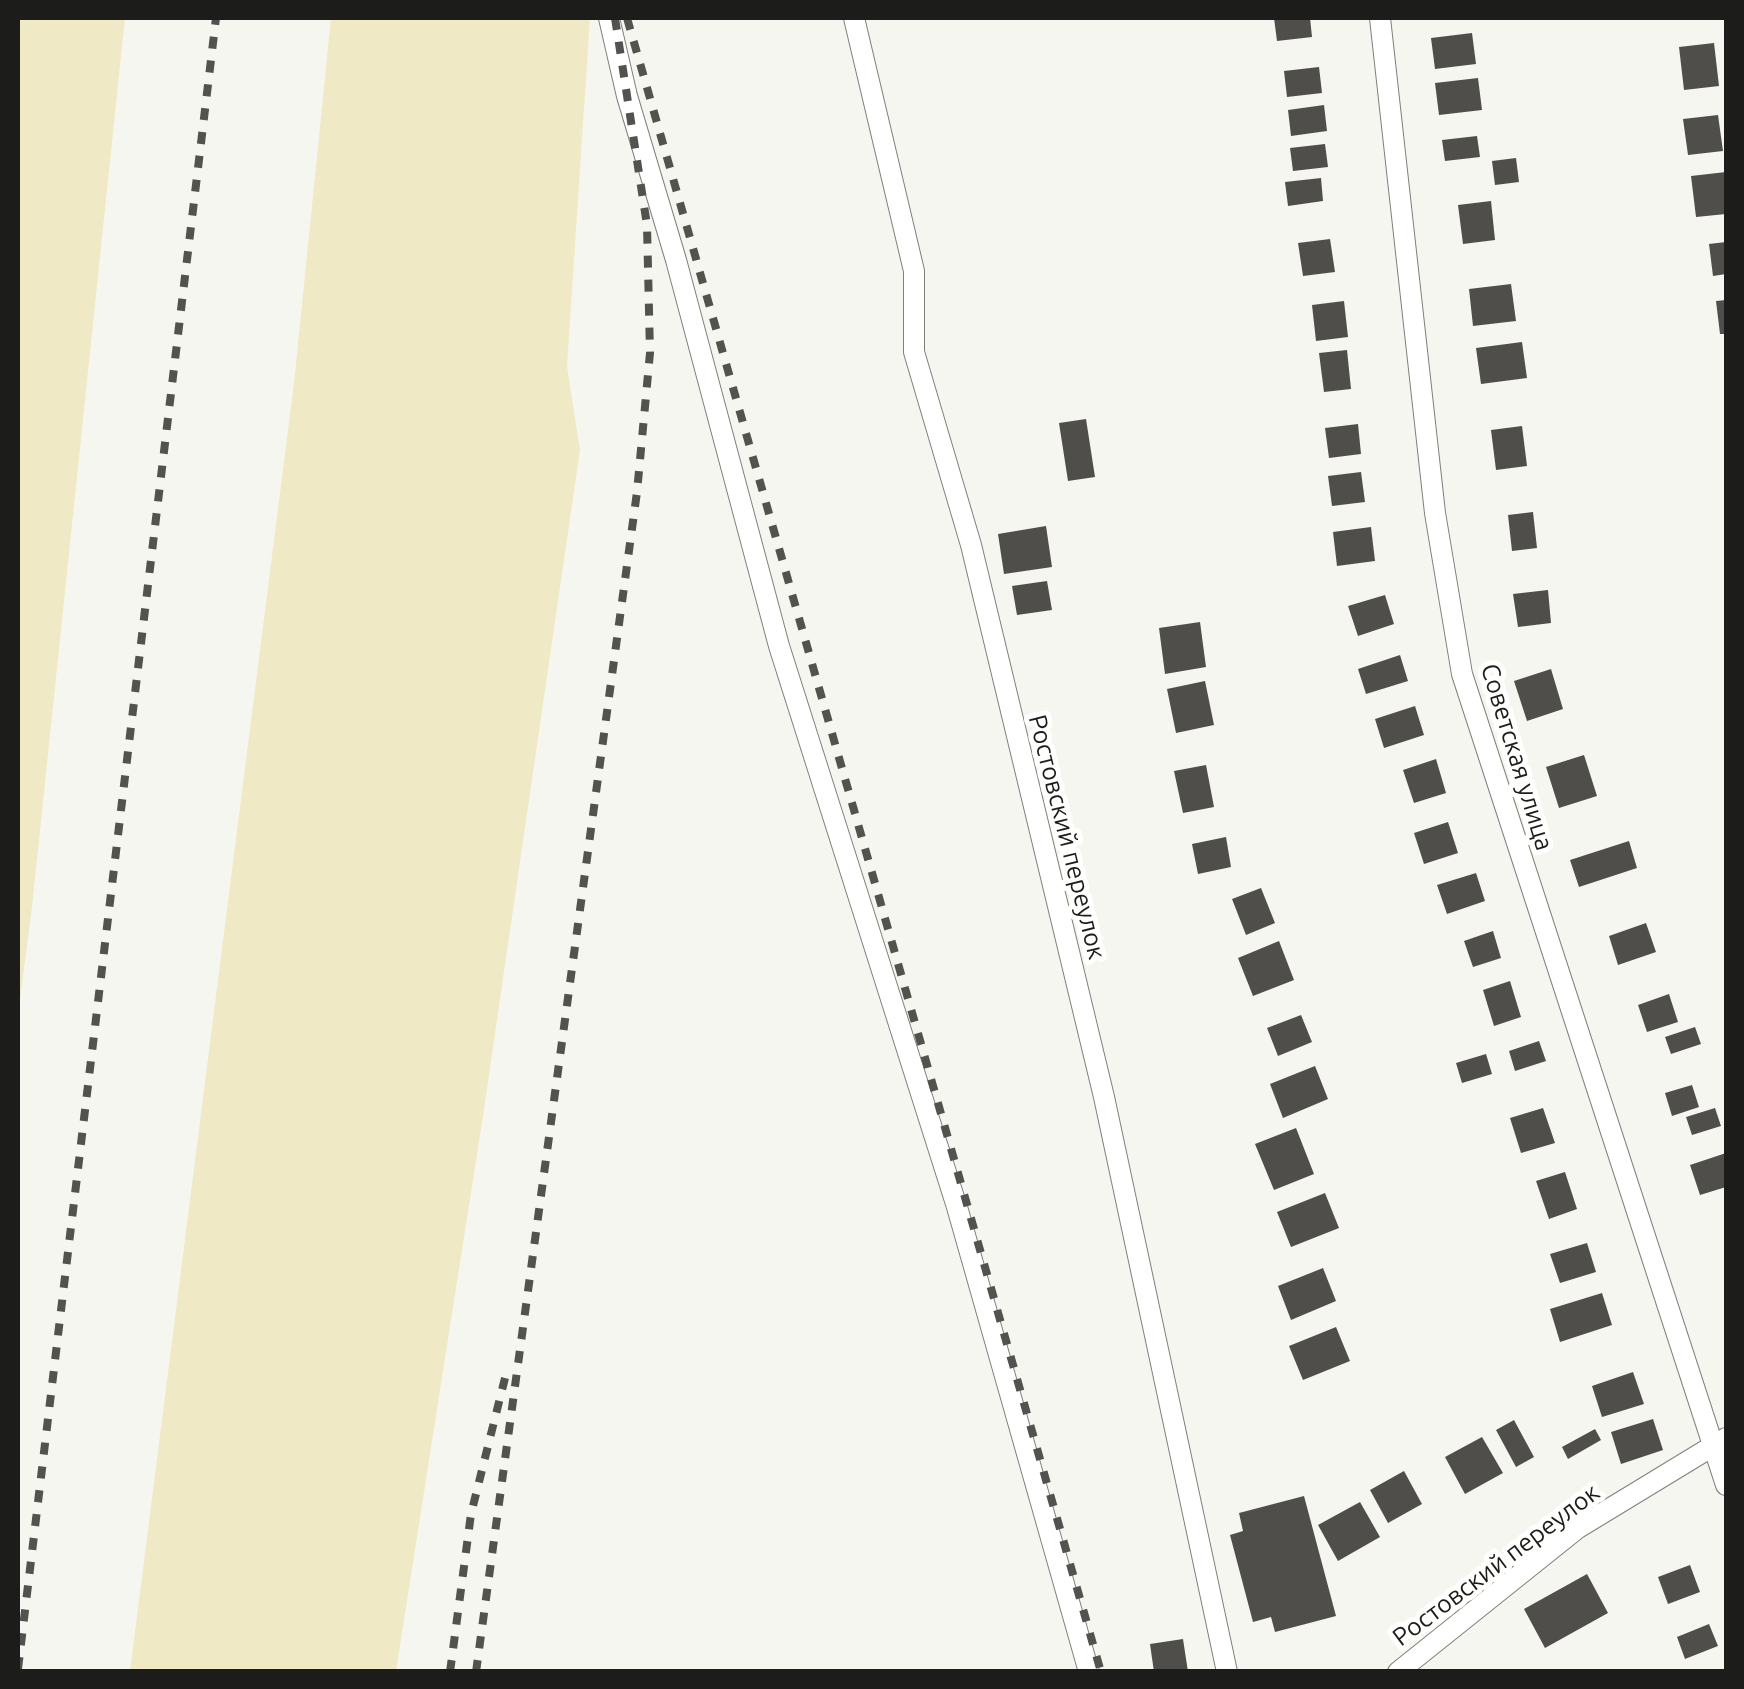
<!DOCTYPE html>
<meta charset="utf-8">
<style>
body{margin:0}
#map{position:relative;width:1744px;height:1689px;overflow:hidden;background:#f6f6f0;font-family:Ubuntu,sans-serif}
canvas{display:block}
.frame{position:absolute;inset:0;border:20px solid #1c1c1a;pointer-events:none}
</style>
<div id="map">
<canvas width="1744" height="1689"></canvas>
<div class="frame"></div>
</div>
<script>
const ctx = document.querySelector('canvas').getContext('2d');
ctx.lineJoin = 'round';
function fillPath(path, color) { ctx.fillStyle = color; ctx.fill(path, 'evenodd'); }
const shape = rows => new Path2D(rows.map(r => 'M' + r).join(''));
function trace(path, color, width, dash) { ctx.strokeStyle = color; ctx.lineWidth = width; ctx.lineCap = dash ? 'butt' : 'round'; ctx.setLineDash(dash || []); ctx.stroke(path); }
function drawText(font, color, halo, rows, align = 'center') {
  ctx.font = font + ' Ubuntu,sans-serif'; ctx.lineWidth = 10; ctx.setLineDash([]); ctx.textBaseline = 'middle'; ctx.strokeStyle = halo; ctx.fillStyle = color; for (const [text, x, y, turn = 0] of rows) {
    ctx.save(); ctx.translate(x, y); ctx.rotate((+turn || 0) * Math.PI / 180); ctx.textAlign = isNaN(turn) ? turn : align; if (halo) ctx.strokeText(text, 0, 0); ctx.fillText(text, 0, 0); ctx.restore();
  }
}
const green = shape([
 [18,18,125,18,32,907,18,1015],
 [331,18,590,18,567,366,580,450,483,1116,396,1671,130,1671,294,383]
]);
const building = shape([
 [1274,18,1310,18,1312,37,1277,41],
 [1472,33,1476,64,1435,69,1431,38],
 [1714,43,1719,86,1684,90,1679,47],
 [1319,67,1322,93,1287,97,1284,71],
 [1478,78,1482,110,1439,115,1435,83],
 [1324,105,1327,131,1291,136,1288,110],
 [1718,115,1723,151,1688,155,1683,119],
 [1477,136,1480,157,1445,161,1442,140],
 [1325,144,1328,167,1293,171,1290,148],
 [1516,158,1519,182,1495,185,1492,161],
 [1726,172,1726,214,1696,217,1691,176],
 [1321,178,1323,201,1288,206,1285,182],
 [1491,201,1495,240,1463,244,1458,205],
 [1330,239,1335,272,1303,276,1298,243],
 [1726,242,1726,274,1713,276,1709,244],
 [1511,284,1516,321,1473,326,1469,289],
 [1726,300,1726,334,1720,334,1716,301],
 [1344,301,1348,337,1316,341,1312,305],
 [1522,342,1527,378,1481,384,1476,348],
 [1347,350,1351,389,1324,392,1319,353],
 [1086,419,1095,477,1068,481,1059,423],
 [1358,424,1361,454,1329,458,1325,428],
 [1522,426,1527,466,1496,470,1491,430],
 [1361,472,1365,502,1332,506,1328,476],
 [1533,512,1537,548,1512,551,1508,515],
 [1046,526,1052,567,1004,574,998,534],
 [1371,527,1375,561,1337,566,1333,532],
 [1047,581,1052,610,1017,615,1012,586],
 [1548,590,1551,623,1518,627,1513,594],
 [1385,595,1394,624,1358,636,1348,606],
 [1200,622,1206,667,1165,674,1159,628],
 [1400,655,1408,681,1366,694,1358,669],
 [1551,669,1563,709,1527,721,1514,681],
 [1205,681,1214,725,1176,733,1167,689],
 [1415,706,1424,735,1384,748,1375,719],
 [1584,755,1597,796,1559,808,1546,767],
 [1436,759,1446,793,1414,803,1403,770],
 [1206,765,1214,807,1183,813,1174,771],
 [1448,822,1458,853,1424,864,1414,833],
 [1226,837,1231,867,1198,874,1192,844],
 [1629,841,1637,868,1579,887,1570,860],
 [1476,873,1485,901,1447,914,1437,885],
 [1261,888,1275,923,1246,935,1232,899],
 [1646,923,1656,952,1618,965,1609,936],
 [1493,931,1501,958,1473,967,1464,941],
 [1279,941,1294,980,1253,996,1238,958],
 [1510,981,1521,1017,1494,1026,1483,990],
 [1669,994,1678,1022,1647,1032,1638,1005],
 [1301,1015,1312,1042,1278,1056,1267,1028],
 [1695,1027,1701,1044,1671,1054,1665,1037],
 [1539,1041,1546,1061,1515,1071,1509,1051],
 [1486,1054,1492,1074,1462,1083,1456,1063],
 [1315,1066,1328,1099,1283,1118,1270,1084],
 [1692,1085,1699,1107,1672,1116,1665,1093],
 [1543,1108,1555,1143,1521,1153,1510,1118],
 [1715,1108,1721,1126,1692,1135,1686,1117],
 [1296,1128,1314,1174,1274,1190,1255,1144],
 [1726,1153,1726,1187,1700,1195,1690,1165],
 [1565,1172,1577,1209,1549,1219,1536,1181],
 [1325,1193,1339,1228,1291,1247,1277,1212],
 [1587,1243,1596,1272,1560,1283,1550,1254],
 [1323,1268,1336,1301,1291,1320,1278,1286],
 [1602,1293,1612,1325,1560,1342,1550,1309],
 [1336,1327,1350,1361,1303,1380,1289,1346],
 [1633,1372,1644,1404,1602,1417,1592,1386],
 [1653,1419,1663,1450,1621,1464,1611,1432],
 [1514,1420,1534,1457,1516,1467,1496,1430],
 [1595,1429,1601,1440,1568,1459,1562,1447],
 [1482,1437,1503,1473,1465,1494,1445,1457],
 [1404,1471,1422,1504,1388,1523,1370,1490],
 [1304,1496,1336,1616,1275,1632,1271,1617,1253,1622,1230,1535,1243,1531,1239,1513],
 [1360,1502,1380,1537,1338,1561,1318,1525],
 [1690,1565,1700,1592,1668,1604,1658,1577],
 [1587,1574,1608,1613,1545,1648,1524,1609],
 [1709,1624,1718,1646,1685,1659,1677,1637],
 [1183,1639,1188,1672,1154,1672,1150,1644]
]);
const street = shape([
 [609,18,627,96,676,260,779,646,957,1207,1089,1672],
 [854,18,914,271,914,352,971,545,1104,1097,1227,1672],
 [1380,18,1435,513,1462,674,1726,1485],
 [1398,1672,1578,1528,1726,1438]
]);
const rail = shape([
 [627,18,1101,1672],
 [18,1669,216,18],
 [450,1672,471,1514,505,1378],
 [476,1672,637,492,650,353,647,225,615,18]
]);
const streetNames = [
 ["Советская улица",1517,757,73],
 ["Ростовский переулок",1067,837,76],
 ["Ростовский переулок",1496,1565,-37]
];
fillPath(green, '#efeac5');
fillPath(building, '#4f4e4a');
trace(street, '#80807b', 22);
trace(street, '#fff', 20);
trace(rail, '#52524f', 8, [12, 12]);
drawText('25px', '#1c1c1a', '#fffffe', streetNames);
</script>
